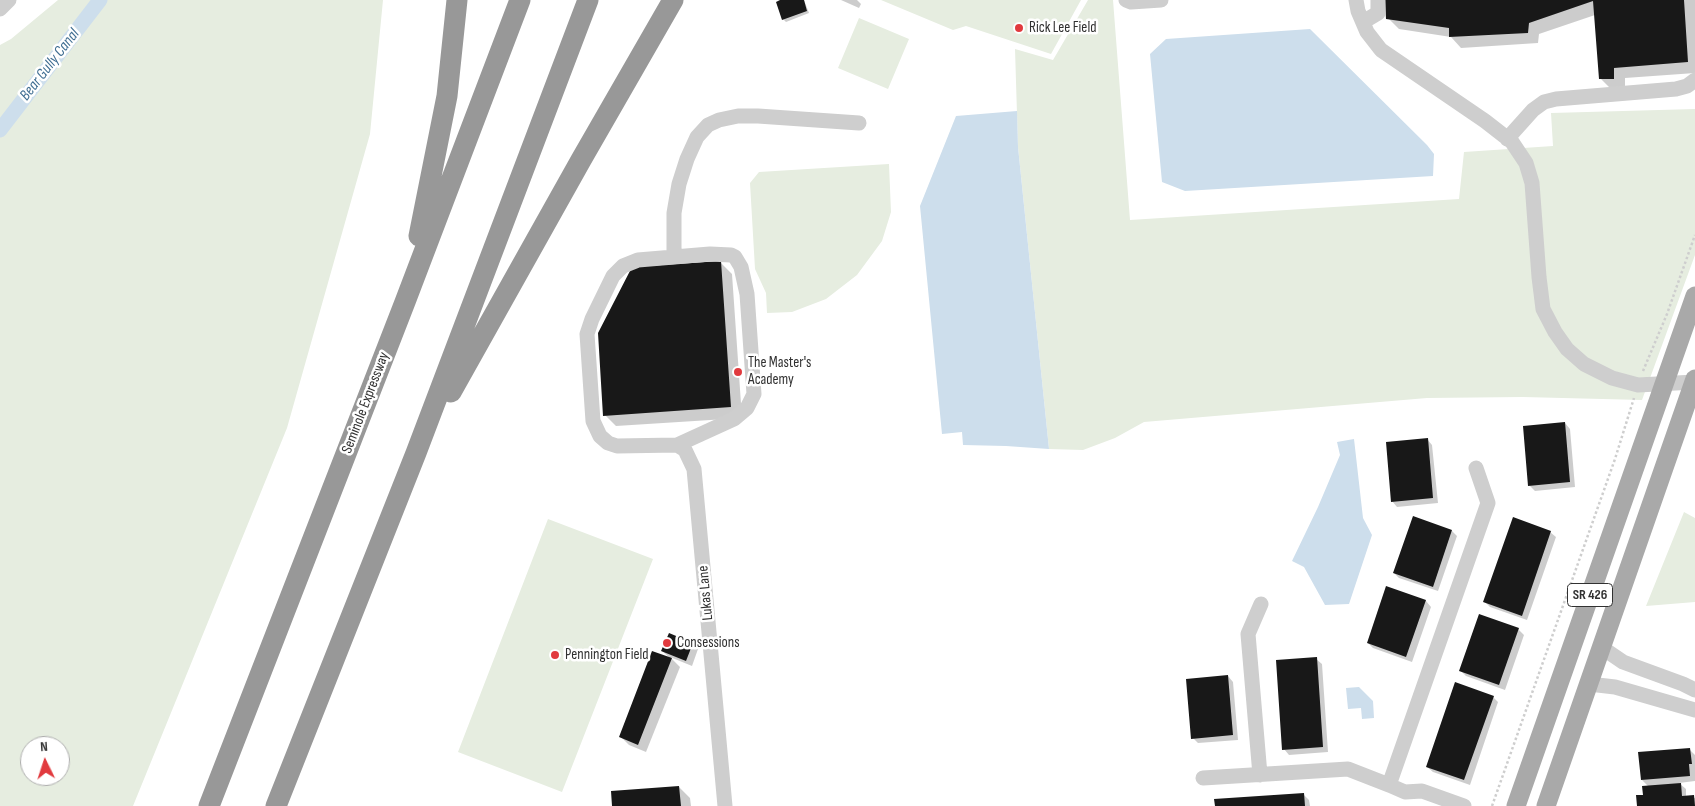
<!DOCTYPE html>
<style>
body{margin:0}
#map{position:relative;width:1695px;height:806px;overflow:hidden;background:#fff;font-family:"Sofia Sans Condensed",sans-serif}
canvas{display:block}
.north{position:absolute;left:20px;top:736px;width:50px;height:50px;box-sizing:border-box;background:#fff;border:1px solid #adadad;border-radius:50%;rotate:356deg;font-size:14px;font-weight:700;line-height:20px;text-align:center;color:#313131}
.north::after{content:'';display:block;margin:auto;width:18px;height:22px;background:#e13a3e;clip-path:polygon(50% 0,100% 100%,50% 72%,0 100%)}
</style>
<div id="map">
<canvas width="1695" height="806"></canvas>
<div class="north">N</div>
</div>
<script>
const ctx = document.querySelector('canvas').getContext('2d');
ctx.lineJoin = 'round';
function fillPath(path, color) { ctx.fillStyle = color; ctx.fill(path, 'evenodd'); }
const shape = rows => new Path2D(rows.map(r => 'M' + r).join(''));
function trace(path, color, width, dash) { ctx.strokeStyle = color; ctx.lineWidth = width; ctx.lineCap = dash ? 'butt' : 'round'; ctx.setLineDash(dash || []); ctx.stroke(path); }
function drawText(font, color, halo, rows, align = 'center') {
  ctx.font = font + ' "Sofia Sans Condensed",sans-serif'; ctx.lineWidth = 5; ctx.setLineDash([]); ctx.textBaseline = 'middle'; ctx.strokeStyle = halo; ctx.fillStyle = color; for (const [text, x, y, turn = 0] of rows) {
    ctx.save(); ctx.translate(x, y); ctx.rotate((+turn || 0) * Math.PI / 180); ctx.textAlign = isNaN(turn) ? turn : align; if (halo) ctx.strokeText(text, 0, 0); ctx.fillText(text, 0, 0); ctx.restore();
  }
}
const green = shape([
 [58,0,383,0,370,134,287,428,133,806,0,806,0,45,11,39],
 [30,746,60,746,60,776,30,776],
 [881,0,1081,0,1051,54,966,26,953,30],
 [1088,0,1113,0,1130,220,1459,199,1464,152,1553,146,1551,113,1695,109,1695,255,1642,400,1523,397,1427,398,1144,422,1115,438,1083,450,1049,449,1018,147,1015,49,1053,60],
 [859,18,909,39,888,89,838,68],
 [889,164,891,212,882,241,857,275,826,299,792,312,767,313,766,293,755,269,750,183,759,172],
 [1684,512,1695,518,1695,602,1646,606],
 [548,519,653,559,562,792,458,752]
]);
const water = shape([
 [1310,29,1427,145,1434,154,1433,176,1185,191,1162,182,1150,54,1166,39],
 [1017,111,1018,147,1049,449,1006,446,963,445,962,432,942,434,920,206,956,116],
 [1354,439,1363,518,1372,535,1349,604,1325,605,1304,567,1292,561,1318,507,1340,455,1337,442],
 [1359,687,1373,701,1374,718,1362,719,1361,708,1348,709,1346,688]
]);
const shadow = shape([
 [783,0,804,0,809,13,786,22,783,19],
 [841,0,857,0,861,4,859,8],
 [1386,0,1695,0,1695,73,1625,78,1625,89,1612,90,1601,79,1595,15,1539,34,1538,43,1461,48,1451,37,1399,29,1388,18],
 [721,263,732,274,742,418,616,426,605,415],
 [1565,423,1570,429,1575,487,1535,491,1529,485],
 [1427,439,1432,445,1438,503,1397,507,1392,501],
 [1452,531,1457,536,1438,591,1399,578,1394,573],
 [1550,532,1556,537,1527,620,1490,607,1485,602],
 [1387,588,1426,601,1431,607,1412,662,1373,648,1368,643],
 [1518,629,1524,635,1505,690,1466,676,1461,671],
 [692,644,698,649,692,666,670,657,680,667,646,752,629,745,621,737,670,658,662,651],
 [1316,659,1322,664,1328,752,1289,755,1284,749],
 [1228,676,1233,682,1238,740,1198,743,1193,738],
 [1493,697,1498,702,1470,785,1433,772,1427,767],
 [1690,750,1695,755,1695,781,1679,783,1686,789,1686,797,1695,798,1695,806,1639,806,1649,787,1642,780],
 [679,787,690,798,691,806,614,806],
 [1304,795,1309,800,1310,806,1216,806]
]);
const canal = shape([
 [0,130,100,0]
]);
const building = shape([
 [780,0,804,0,807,11,782,20,776,2],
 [1385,0,1684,0,1688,62,1614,68,1614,79,1599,79,1593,1,1529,23,1528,33,1449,37,1449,28,1386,19],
 [721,261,731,407,603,416,598,333,632,267],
 [1565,422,1570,482,1528,486,1523,426],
 [1428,438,1433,498,1391,502,1386,442],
 [1413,516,1452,530,1433,587,1393,573],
 [1513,517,1551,531,1522,616,1483,602],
 [1386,586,1426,600,1406,657,1367,643],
 [1479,614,1519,628,1499,685,1459,671],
 [669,633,693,643,686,661,661,651],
 [652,651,672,658,638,745,619,737],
 [1317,657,1323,747,1282,750,1276,660],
 [1228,675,1233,735,1191,739,1186,679],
 [1455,682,1494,696,1464,780,1426,767],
 [1690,748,1692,764,1689,764,1690,776,1641,780,1638,752],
 [1681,783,1682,796,1694,795,1695,806,1637,806,1636,795,1643,795,1642,786],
 [679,786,681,806,612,806,611,791],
 [1304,793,1305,806,1215,806,1214,799]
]);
const path = shape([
 [1643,371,1667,314,1695,235],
 [1492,806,1615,459,1634,398]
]);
const minor = shape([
 [1126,0,1131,2,1161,0],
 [1356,0,1358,11,1367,32,1381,50,1485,121,1512,142,1526,163,1532,183,1539,277,1543,309,1555,332,1567,349,1584,364,1612,378,1638,385,1695,382],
 [0,9,9,0],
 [1363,22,1378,13,1378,0],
 [1507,139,1533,110,1544,102,1556,99,1676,89,1687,86,1695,80],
 [710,254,731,255,735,257,741,267,747,294,754,394,747,408,734,419,677,445,617,446,608,443,600,436,593,421,587,334,592,319,613,276,623,266,638,260,710,254],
 [674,257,674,213,679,184,687,159,697,137,708,125,719,120,738,116,758,116,859,123],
 [677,445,685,450,694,469,725,806],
 [1601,647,1623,662,1683,684,1695,690],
 [1589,684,1615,687,1695,710],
 [1260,775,1248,634,1261,604],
 [1203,778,1348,769,1389,785],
 [1464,806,1422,791,1405,792,1389,785,1488,503,1476,468]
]);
const major = shape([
 [1516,806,1695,296],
 [1546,806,1695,379]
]);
const highway = shape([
 [419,236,447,96,457,0],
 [451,392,581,160,673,0],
 [209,806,405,302,520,0],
 [276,806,416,453,588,0]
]);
const markers = [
 [1019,28,5,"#e13a3e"],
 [738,372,5,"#e13a3e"],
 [667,643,5,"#e13a3e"],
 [555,655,5,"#e13a3e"]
];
const shields = [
 [1590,595,45]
];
const shieldNames = [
 ["SR 426",1590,595]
];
const poiNames = [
 ["Rick Lee Field",1029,28],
 ["The Master's",748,363],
 ["Academy",748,380],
 ["Consessions",677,643],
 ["Pennington Field",565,655]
];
const streetNames = [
 ["Seminole Expressway",366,403,-69],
 ["Lukas Lane",706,593,-95]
];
const waterNames = [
 ["Bear Gully Canal",50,65,-52]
];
fillPath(green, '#e6ede0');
fillPath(water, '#cddeec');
fillPath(shadow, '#0003');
trace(canal, '#cddeec', 15);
fillPath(building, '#181818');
trace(path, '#cecece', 2.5, [2.5, 2.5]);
trace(minor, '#cecece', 15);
trace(major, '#a9a9a9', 19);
trace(highway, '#989898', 21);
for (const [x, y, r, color] of markers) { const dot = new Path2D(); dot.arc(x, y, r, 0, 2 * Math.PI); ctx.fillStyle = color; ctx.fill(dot); trace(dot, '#fff', 2); }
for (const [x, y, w] of shields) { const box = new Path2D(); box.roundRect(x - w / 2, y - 11.5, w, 23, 4); ctx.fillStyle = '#fff'; ctx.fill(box); trace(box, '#313131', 1); }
drawText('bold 14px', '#313131', null, shieldNames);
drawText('15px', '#313131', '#fff', poiNames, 'left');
drawText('15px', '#313131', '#fff', streetNames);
drawText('italic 16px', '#406e92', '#fff', waterNames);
</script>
